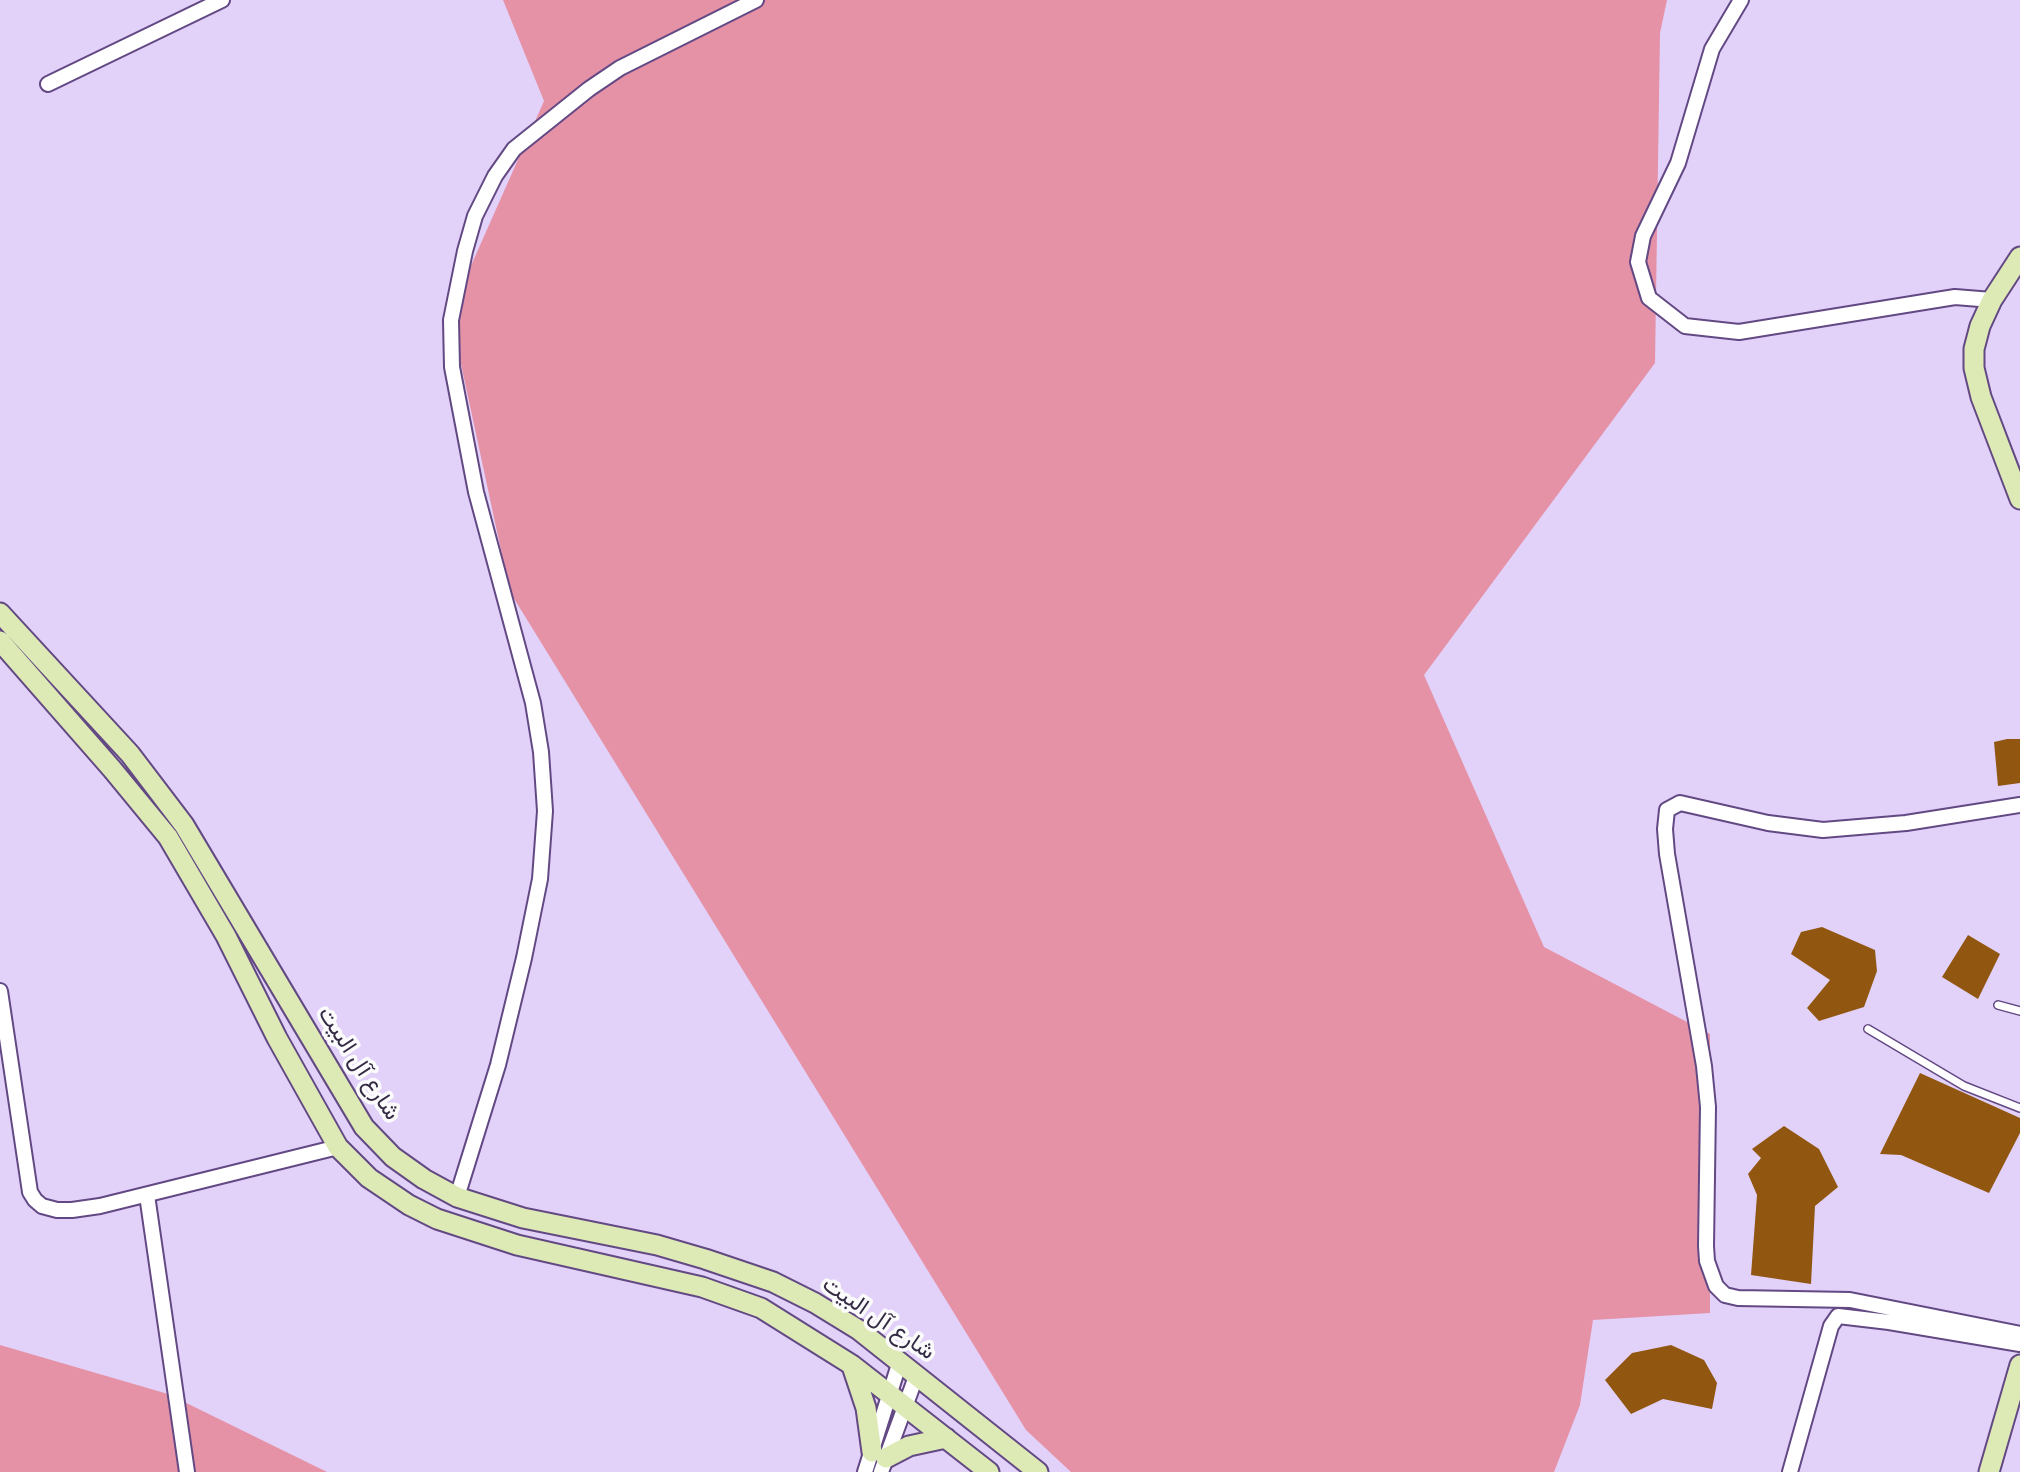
<!DOCTYPE html>
<meta charset="utf-8">
<style>
body{margin:0}
canvas{display:block;background:#e2d1f9}
</style>
<canvas width="2020" height="1472"></canvas>
<script>
const ctx = document.querySelector('canvas').getContext('2d');
ctx.lineJoin = 'round';
function fillPath(path, color) { ctx.fillStyle = color; ctx.fill(path, 'evenodd'); }
const shape = rows => new Path2D(rows.map(r => 'M' + r).join(''));
function trace(path, color, width, dash) { ctx.strokeStyle = color; ctx.lineWidth = width; ctx.lineCap = dash ? 'butt' : 'round'; ctx.setLineDash(dash || []); ctx.stroke(path); }
function drawText(font, color, halo, rows, align = 'center') {
  ctx.font = font + ' Poppins,Vazirmatn,sans-serif'; ctx.lineWidth = 7; ctx.setLineDash([]); ctx.textBaseline = 'middle'; ctx.strokeStyle = halo; ctx.fillStyle = color; for (const [text, x, y, turn = 0] of rows) {
    ctx.save(); ctx.translate(x, y); ctx.rotate((+turn || 0) * Math.PI / 180); ctx.textAlign = isNaN(turn) ? turn : align; if (halo) ctx.strokeText(text, 0, 0); ctx.fillText(text, 0, 0); ctx.restore();
  }
}
const green = shape([
 [503,0,1667,0,1660,33,1655,363,1424,675,1544,947,1710,1034,1710,1313,1593,1320,1580,1405,1554,1472,1071,1472,1026,1430,510,592,450,313,544,101],
 [0,1345,168,1394,327,1472,0,1472]
]);
const building = shape([
 [2007,739,2020,739,2020,783,1998,786,1994,742],
 [1822,927,1875,950,1877,971,1864,1007,1819,1021,1807,1008,1830,980,1791,954,1801,932],
 [1968,935,2000,954,1978,999,1942,977],
 [1920,1073,2020,1118,2020,1133,1989,1193,1901,1155,1880,1154],
 [1784,1126,1819,1149,1838,1187,1815,1206,1811,1284,1751,1275,1757,1195,1748,1174,1761,1158,1752,1149],
 [1671,1345,1704,1360,1717,1383,1712,1409,1663,1399,1631,1414,1605,1380,1632,1353]
]);
const lane = shape([
 [1998,1005,2020,1011],
 [1868,1029,1964,1086,2020,1108]
]);
const street = shape([
 [1741,0,1712,49,1678,163,1643,236,1638,262,1649,298,1685,326,1739,332,1955,297,1992,300],
 [48,84,222,0],
 [2020,805,1906,823,1823,830,1768,823,1680,803,1667,810,1665,829,1667,854,1704,1066,1708,1107,1706,1246,1707,1261,1716,1286,1725,1295,1738,1298,1850,1300,2020,1334],
 [0,991,30,1192,35,1200,42,1206,57,1210,72,1210,100,1206,338,1147],
 [147,1195,187,1472],
 [457,1197,498,1065,524,958,540,879,545,811,541,752,533,703,476,492,452,367,451,320,465,251,475,216,495,176,514,149,589,89,620,68,756,0],
 [865,1472,900,1361],
 [881,1472,917,1374],
 [1790,1472,1831,1326,1838,1316,1889,1322,2020,1344]
]);
const secondary = shape([
 [2020,257,1992,300,1980,326,1974,349,1974,368,1981,397,2020,499],
 [0,613,130,754,184,825,364,1127,393,1157,424,1179,457,1197,523,1218,657,1245,705,1259,773,1282,815,1303,859,1330,1038,1472],
 [0,641,112,769,168,837,226,936,277,1038,338,1147,369,1178,409,1205,437,1219,517,1245,702,1287,761,1308,852,1365,989,1472],
 [852,1366,866,1408,872,1452],
 [886,1458,909,1446,946,1438],
 [1989,1472,2020,1365]
]);
const streetNames = [
 ["شارع آل البيت",358,1064,57],
 ["شارع آل البيت",878,1319,34]
];
fillPath(green, '#e592a7');
fillPath(building, '#915711');
trace(lane, '#634983', 10);
trace(street, '#634983', 18);
trace(secondary, '#634983', 23);
trace(lane, '#fff', 7);
trace(street, '#fff', 14);
trace(secondary, '#deeab6', 19);
drawText('23px', '#352a44', '#fbfbfb', streetNames);
</script>
